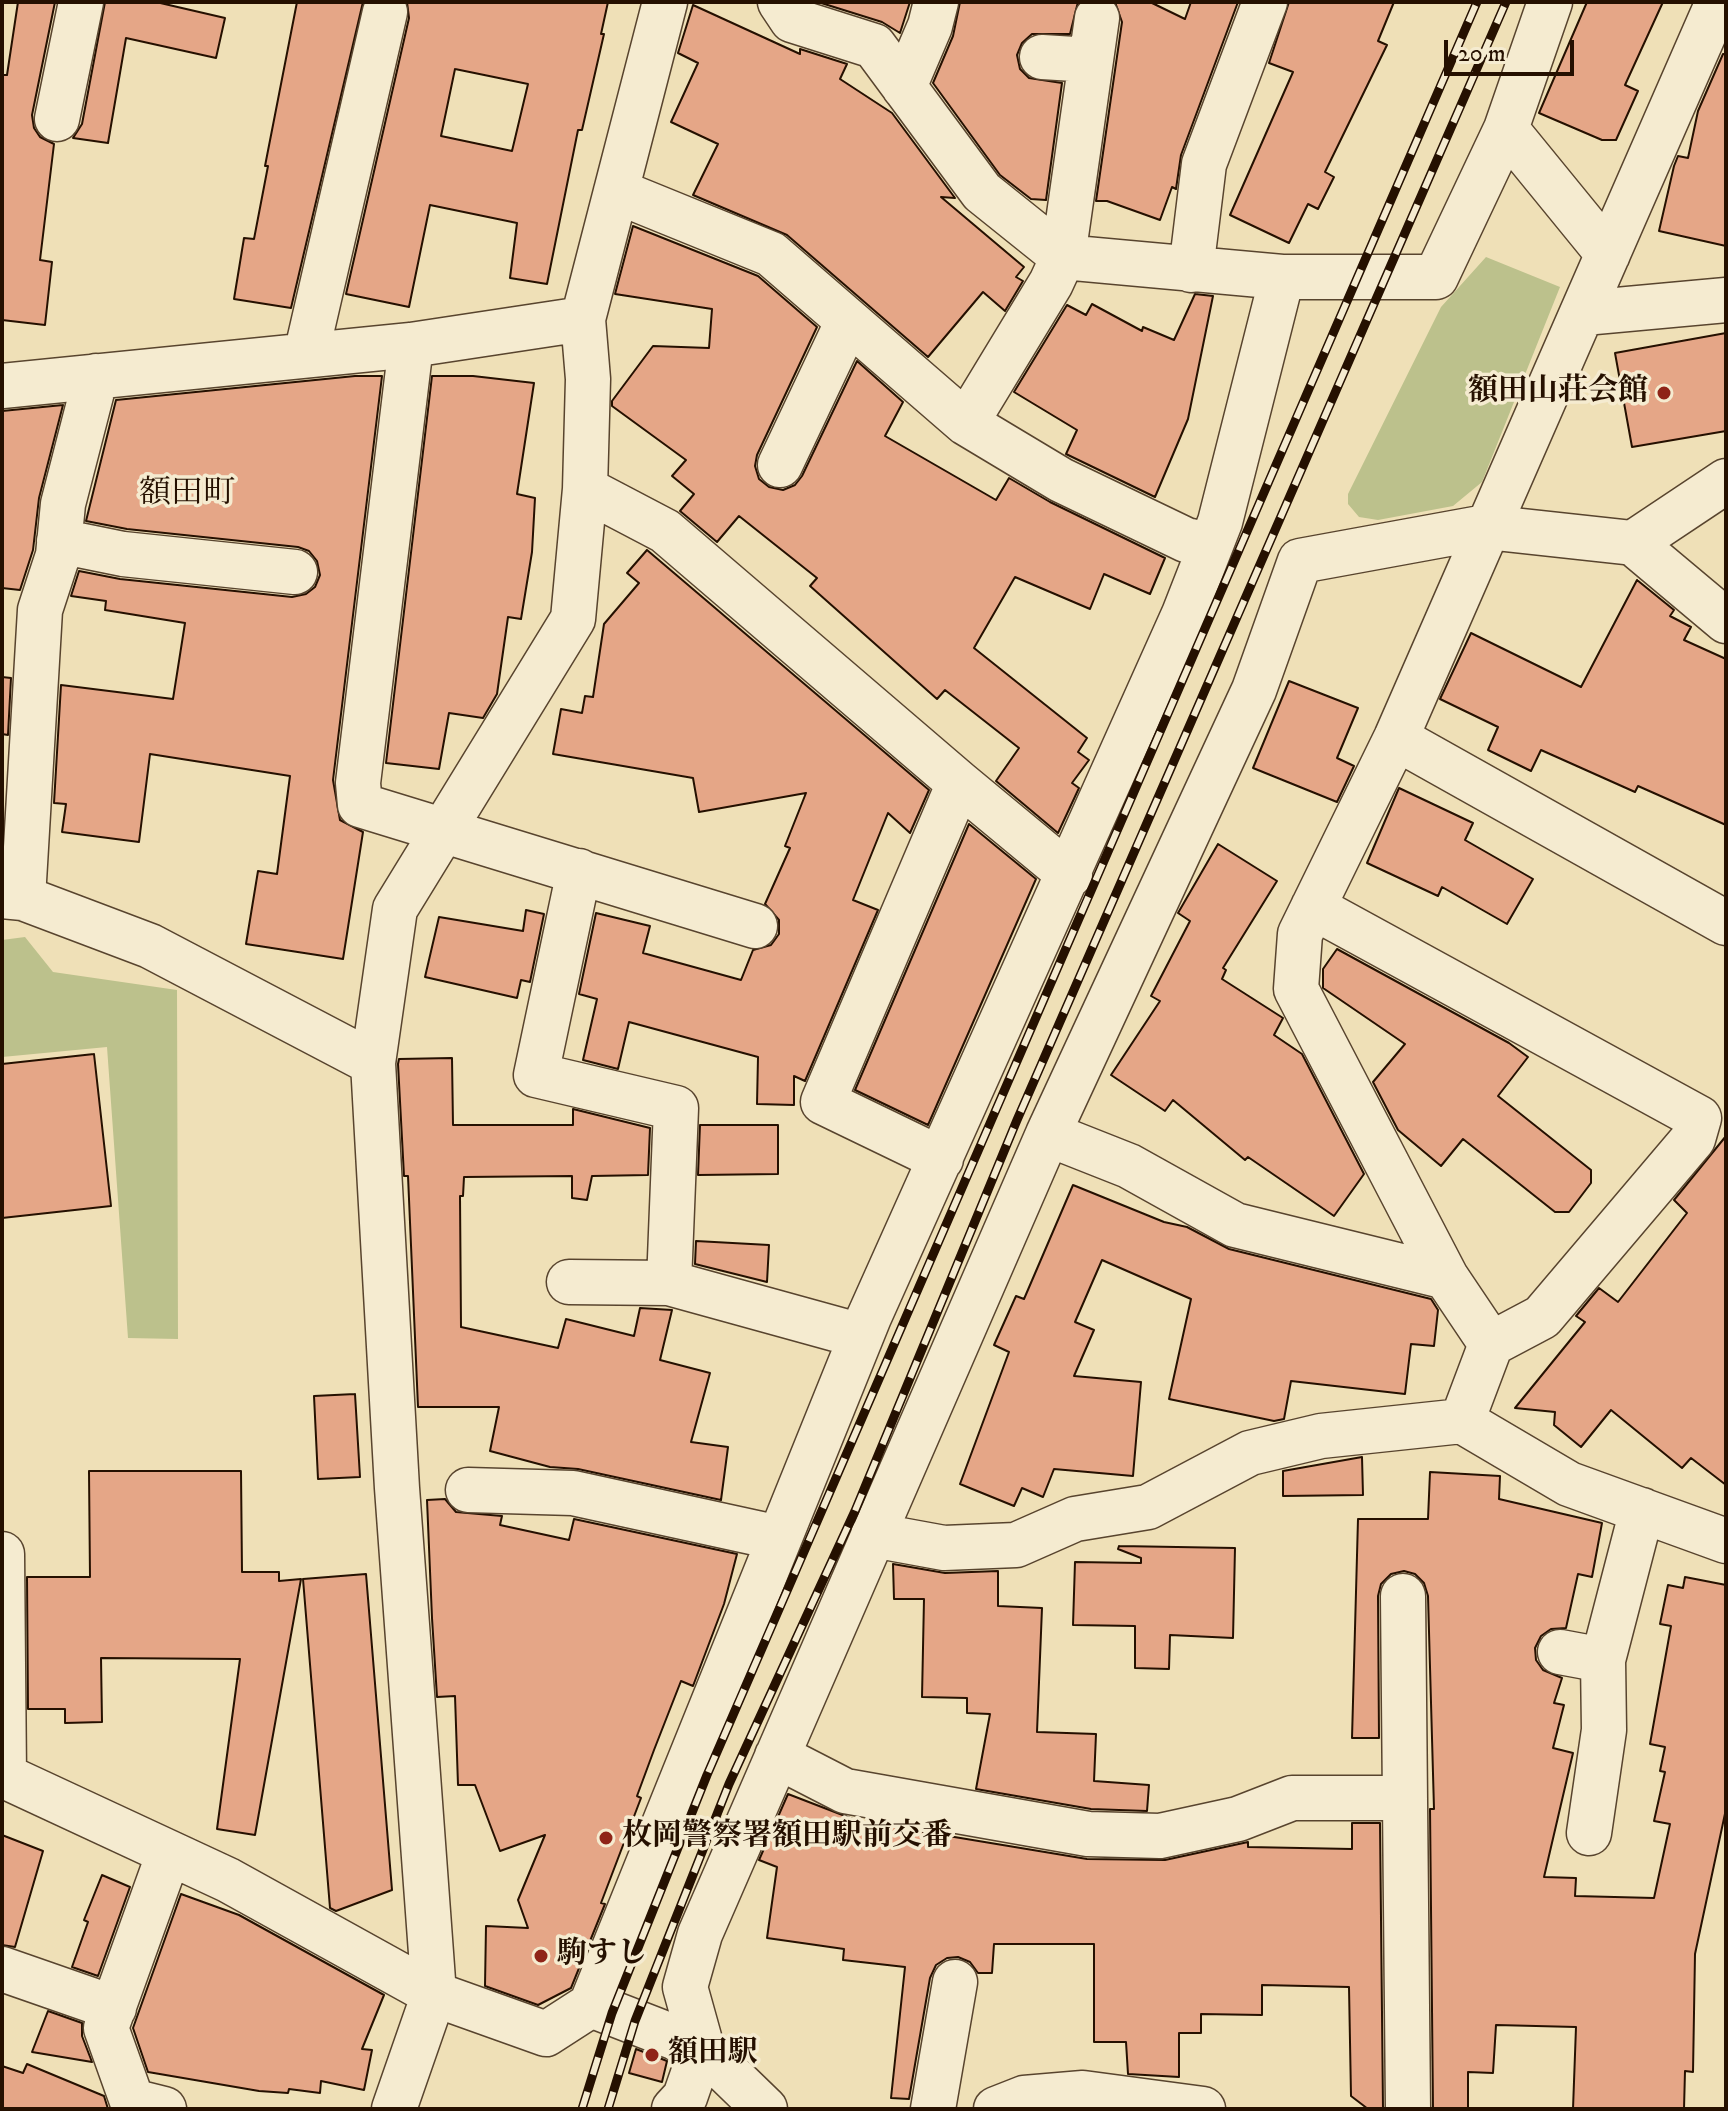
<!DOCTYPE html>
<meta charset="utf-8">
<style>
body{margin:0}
#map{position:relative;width:1728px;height:2111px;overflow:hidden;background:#efe0b7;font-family:"IM FELL DW Pica",serif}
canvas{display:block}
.frame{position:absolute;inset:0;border:4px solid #251000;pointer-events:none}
.scale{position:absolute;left:1444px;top:40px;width:130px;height:36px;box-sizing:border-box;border:4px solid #251000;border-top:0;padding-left:10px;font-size:24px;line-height:28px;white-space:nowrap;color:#251000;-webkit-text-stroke:6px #f5ebd0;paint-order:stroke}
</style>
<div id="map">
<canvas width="1728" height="2111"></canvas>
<div class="frame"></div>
<div class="scale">20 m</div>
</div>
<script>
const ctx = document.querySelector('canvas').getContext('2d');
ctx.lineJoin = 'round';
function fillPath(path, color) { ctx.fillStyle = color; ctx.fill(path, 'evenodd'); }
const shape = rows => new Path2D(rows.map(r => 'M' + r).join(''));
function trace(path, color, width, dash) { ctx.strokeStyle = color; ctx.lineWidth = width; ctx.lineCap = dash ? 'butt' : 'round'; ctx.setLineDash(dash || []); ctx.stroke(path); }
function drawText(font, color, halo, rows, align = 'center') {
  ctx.font = font + ' "IM FELL DW Pica","Noto Serif JP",serif'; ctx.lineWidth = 7; ctx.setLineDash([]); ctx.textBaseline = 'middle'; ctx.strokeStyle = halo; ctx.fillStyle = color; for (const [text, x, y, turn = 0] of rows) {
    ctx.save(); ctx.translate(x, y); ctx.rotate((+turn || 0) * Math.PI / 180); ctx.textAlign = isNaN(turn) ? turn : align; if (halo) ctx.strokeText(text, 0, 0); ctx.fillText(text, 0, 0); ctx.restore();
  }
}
const green = shape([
 [1486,257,1560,287,1482,482,1453,506,1378,520,1359,517,1348,504,1348,494,1441,307],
 [25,937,53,972,177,990,178,1339,128,1338,107,1047,2,1057,2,940]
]);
const building = shape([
 [18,2,55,2,32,115,34,128,40,137,54,144,40,260,52,262,45,325,2,320,2,75,7,75,18,2],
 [105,2,156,2,225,18,216,58,126,38,108,143,73,138,82,124,105,2],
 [297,2,363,2,291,308,234,299,244,238,254,239,268,166,265,166,297,2],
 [407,2,608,2,601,34,604,34,582,130,578,130,547,284,510,278,517,223,430,205,409,307,346,294,409,18,407,2],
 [455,69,528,84,512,151,441,136,455,69],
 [818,2,910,2,900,33,882,22,818,2],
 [960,2,1078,2,1070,34,1032,34,1022,43,1017,55,1020,69,1029,78,1062,83,1046,200,1031,199,1000,175,933,83,953,36,960,2],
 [1115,2,1150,2,1185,19,1191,2,1238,2,1181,155,1176,189,1172,187,1160,220,1107,201,1096,201,1122,22,1115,2],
 [1289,2,1394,2,1378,41,1387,45,1325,172,1334,177,1318,209,1308,204,1289,243,1230,215,1293,72,1269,63,1289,2],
 [1587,2,1663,2,1625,85,1638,91,1616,140,1602,140,1539,113,1587,2],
 [693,5,800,54,800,49,847,64,840,79,892,113,955,198,941,197,1024,267,1016,277,1023,281,1005,311,983,292,928,357,787,235,693,195,718,144,671,122,698,63,678,53,693,5],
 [1723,54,1726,54,1726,246,1659,231,1674,166,1678,156,1688,158,1698,111,1723,54],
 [633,226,758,276,817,327,757,455,755,466,759,479,769,487,783,490,795,485,802,476,857,361,903,402,885,436,996,500,1009,478,1050,502,1165,558,1150,594,1104,574,1090,609,1015,577,974,648,1087,738,1078,752,1089,760,1072,783,1079,788,1058,833,996,781,1019,748,945,690,937,699,810,586,817,578,739,516,717,542,680,511,694,494,672,476,686,460,612,406,612,401,653,346,709,348,712,309,615,294,633,226],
 [1195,294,1213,296,1188,419,1155,497,1066,454,1077,430,1014,392,1067,305,1086,315,1092,304,1142,331,1143,327,1174,340,1195,294],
 [1726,333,1726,431,1632,447,1615,353,1726,333],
 [355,376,382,376,333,780,340,820,363,832,343,959,246,944,258,871,277,874,290,776,150,754,139,842,62,832,66,804,54,803,61,685,173,699,185,623,105,610,106,601,71,596,79,571,120,579,292,597,306,594,315,587,320,575,317,561,309,551,298,547,127,529,86,521,116,400,355,376],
 [432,376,473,376,534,383,517,494,535,498,532,552,521,619,508,617,497,694,483,718,449,713,439,769,386,763,432,376],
 [63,405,39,498,33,550,20,590,2,588,2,411,63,405],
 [647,550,929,790,910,833,888,813,853,900,878,910,805,1081,794,1076,794,1105,757,1104,758,1057,629,1022,618,1069,583,1060,597,999,579,994,596,913,650,926,643,953,741,980,753,950,771,945,779,934,779,920,765,904,790,848,785,846,806,793,699,812,693,778,553,754,561,709,582,713,585,696,593,697,604,624,639,583,627,573,647,550],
 [1637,580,1674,610,1670,616,1691,627,1684,640,1726,659,1726,825,1638,786,1635,792,1541,750,1531,771,1488,750,1498,727,1440,699,1471,633,1581,687,1637,580],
 [2,677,11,678,8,735,2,734,2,677],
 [1289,681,1358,708,1337,758,1354,766,1337,802,1253,768,1289,681],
 [1399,788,1473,823,1465,840,1533,879,1507,924,1442,887,1438,896,1367,863,1399,788],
 [969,824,1036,879,928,1125,855,1090,969,824],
 [1218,844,1277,881,1223,968,1226,970,1222,979,1283,1018,1274,1035,1302,1054,1364,1174,1334,1216,1248,1157,1245,1160,1173,1100,1165,1111,1111,1075,1160,1001,1151,996,1190,921,1178,913,1218,844],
 [526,910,544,914,530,982,521,980,517,998,425,977,439,917,523,931,526,910],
 [1337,949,1509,1043,1528,1057,1498,1096,1591,1170,1591,1183,1569,1212,1555,1212,1463,1139,1441,1166,1398,1130,1373,1082,1405,1044,1323,988,1323,969,1337,949],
 [94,1054,111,1206,2,1218,2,1064,94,1054],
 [452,1058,453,1125,573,1125,573,1109,650,1128,648,1175,592,1176,587,1200,572,1198,572,1176,464,1177,463,1196,460,1196,461,1327,558,1348,566,1319,634,1336,640,1308,672,1310,660,1360,710,1373,691,1442,728,1447,721,1500,578,1469,550,1467,490,1451,499,1407,418,1407,408,1176,404,1176,398,1064,399,1059,452,1058],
 [700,1125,778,1125,778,1174,698,1175,700,1125],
 [1726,1136,1726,1485,1691,1458,1682,1468,1611,1410,1581,1447,1554,1425,1555,1412,1515,1408,1585,1322,1576,1316,1599,1288,1618,1302,1687,1213,1674,1200,1726,1136],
 [1073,1185,1164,1222,1187,1227,1229,1249,1431,1299,1438,1310,1434,1346,1411,1344,1405,1394,1291,1381,1284,1419,1274,1421,1169,1399,1191,1299,1102,1260,1075,1322,1094,1330,1074,1376,1141,1382,1133,1476,1054,1469,1043,1497,1022,1488,1014,1506,960,1484,1009,1352,994,1345,1016,1296,1024,1299,1073,1185],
 [696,1241,769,1245,767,1282,695,1264,696,1241],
 [355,1394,360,1477,318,1479,314,1396,355,1394],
 [1362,1457,1363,1495,1283,1496,1283,1471,1362,1457],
 [89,1471,241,1471,242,1572,279,1572,279,1581,301,1579,255,1835,217,1829,240,1659,101,1658,102,1722,65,1723,65,1709,28,1709,27,1577,90,1577,89,1471],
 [1430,1472,1500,1476,1499,1499,1602,1523,1592,1577,1578,1574,1566,1628,1551,1629,1541,1636,1535,1648,1536,1660,1543,1670,1562,1678,1554,1703,1564,1705,1553,1748,1573,1753,1544,1877,1576,1878,1575,1896,1654,1898,1670,1824,1654,1821,1665,1772,1660,1771,1665,1747,1650,1744,1671,1626,1660,1624,1668,1585,1683,1588,1685,1577,1726,1585,1726,1809,1695,1954,1693,2072,1685,2071,1684,2109,1573,2109,1576,2027,1496,2025,1493,2073,1468,2072,1468,2109,1433,2109,1430,1809,1434,1809,1428,1596,1424,1583,1415,1574,1404,1571,1391,1574,1381,1584,1378,1596,1379,1738,1352,1738,1358,1519,1428,1519,1430,1472],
 [445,1499,456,1512,502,1516,500,1525,569,1540,574,1519,737,1554,724,1604,693,1686,681,1681,654,1750,637,1796,641,1798,601,1903,605,1904,571,1988,538,2005,485,1986,486,1926,528,1928,518,1900,545,1835,500,1851,475,1785,458,1785,455,1696,437,1697,432,1618,427,1500,445,1499],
 [1119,1546,1235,1548,1233,1638,1170,1635,1169,1669,1135,1668,1135,1626,1073,1625,1075,1562,1141,1563,1141,1558,1118,1549,1119,1546],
 [893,1564,945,1573,998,1571,998,1606,1042,1608,1037,1732,1096,1734,1094,1781,1149,1785,1147,1811,1091,1809,976,1789,990,1714,967,1713,967,1698,922,1697,924,1599,894,1599,893,1564],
 [366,1574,392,1890,336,1911,330,1908,303,1579,366,1574],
 [788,1794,858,1821,1087,1859,1165,1860,1248,1842,1248,1847,1352,1849,1352,1823,1380,1823,1383,2109,1368,2109,1351,2096,1349,1987,1262,1985,1262,2015,1201,2014,1201,2033,1179,2033,1179,2077,1128,2074,1126,2042,1094,2042,1094,1944,994,1944,992,1973,978,1973,970,1962,958,1957,947,1958,936,1965,930,1978,909,2099,891,2098,905,1967,843,1960,844,1949,767,1938,777,1867,759,1860,788,1794],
 [2,1835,43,1851,15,1947,2,1945,2,1835],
 [102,1875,130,1887,98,1976,72,1967,88,1922,84,1920,102,1875],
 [181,1894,239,1915,384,1995,362,2049,372,2050,364,2090,321,2081,320,2093,289,2089,288,2093,259,2091,148,2072,133,2028,181,1894],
 [48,2011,82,2023,82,2036,92,2062,32,2052,48,2011],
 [636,2049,667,2061,662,2082,629,2073,636,2049],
 [27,2064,104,2096,108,2109,2,2109,2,2066,23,2073,27,2064]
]);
const minor = shape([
 [780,2,792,20,874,46,982,192,1063,257,1282,277,1436,277,1506,129,1550,2],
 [1042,57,1091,60],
 [904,87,930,26,936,2],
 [57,119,81,2],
 [1506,129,1608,254],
 [616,191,771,254,966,423,1061,480,1186,540,1210,545],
 [1191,270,1204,164,1265,2],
 [1584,313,1726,300],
 [411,345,358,783,360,805,755,926],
 [306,355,385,12],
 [2,386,411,345,583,319],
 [966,423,1051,283,1063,257,1097,18],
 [780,465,848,321],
 [585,489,665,531,959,783,823,1102,941,1159],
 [59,541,123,554,295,572],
 [1633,543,1726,481],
 [1396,738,1726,923],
 [959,783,1070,875],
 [579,871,536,1075,676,1108,669,1283,861,1336],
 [2,896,23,898,150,946,373,1063],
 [23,898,40,610,58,555,63,504,96,376],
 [1313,907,1699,1118,1693,1139,1542,1317,1491,1344],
 [1048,1134,1129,1166,1235,1225,1446,1277,1491,1344,1462,1421,1569,1484,1726,1541],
 [1446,1277,1296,989,1300,934,1396,738,1718,2],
 [569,1282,669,1283],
 [468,1490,573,1493,779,1538],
 [873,1535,944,1548,1016,1545,1075,1519,1148,1507,1250,1453,1321,1436,1462,1421],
 [2,1554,4,1776],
 [1403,1596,1408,2109],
 [1560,1652,1603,1660],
 [777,1756,845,1791,1088,1834,1160,1836,1238,1819,1292,1798,1405,1798],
 [2,1775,228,1880,434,1994,546,2034,591,2005,702,2048,765,2109],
 [1589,1833,1604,1730,1603,1660,1642,1510],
 [2,1969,114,2008],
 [591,2005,869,1317,1184,614,1220,522,1282,277],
 [164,2109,132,2101,106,2028,169,1853],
 [394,2109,434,1994,397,1488,373,1063,395,909,573,619,585,489,588,379,583,319,665,2],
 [674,2109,685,2097,702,2048,685,1987,700,1934,1048,1134,1254,690,1300,561,1486,527,1633,543,1726,621],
 [933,2109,955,1982],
 [996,2109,1024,2098,1083,2093,1203,2109]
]);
const rail = shape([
 [582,2109,612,2013,707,1775,1477,2],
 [608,2109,635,2021,729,1784,855,1511,1017,1120,1506,2]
]);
const markers = [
 [1664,393,8,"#8f2418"],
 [606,1838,8,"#8f2418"],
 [541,1956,8,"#8f2418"],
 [652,2055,8,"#8f2418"]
];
const poiNames = [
 ["額田山荘会館",1648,393,"right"],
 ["枚岡警察署額田駅前交番",622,1838],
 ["駒すし",557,1956],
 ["額田駅",668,2055]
];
const neighbourhoodNames = [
 ["額田町",187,495]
];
fillPath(green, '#bcc18c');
fillPath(building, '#e5a687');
trace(building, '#251000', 2);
trace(minor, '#58442e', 47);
trace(minor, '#f5ebd0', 44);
trace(rail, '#251000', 9);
trace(rail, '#f5ebd0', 6, [18]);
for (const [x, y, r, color] of markers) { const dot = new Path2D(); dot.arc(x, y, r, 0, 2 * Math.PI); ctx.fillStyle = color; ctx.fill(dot); trace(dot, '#f5ebd0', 3); }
drawText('bold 30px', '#251000', '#f5ebd0', poiNames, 'left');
drawText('32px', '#251000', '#f5ebd0', neighbourhoodNames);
</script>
